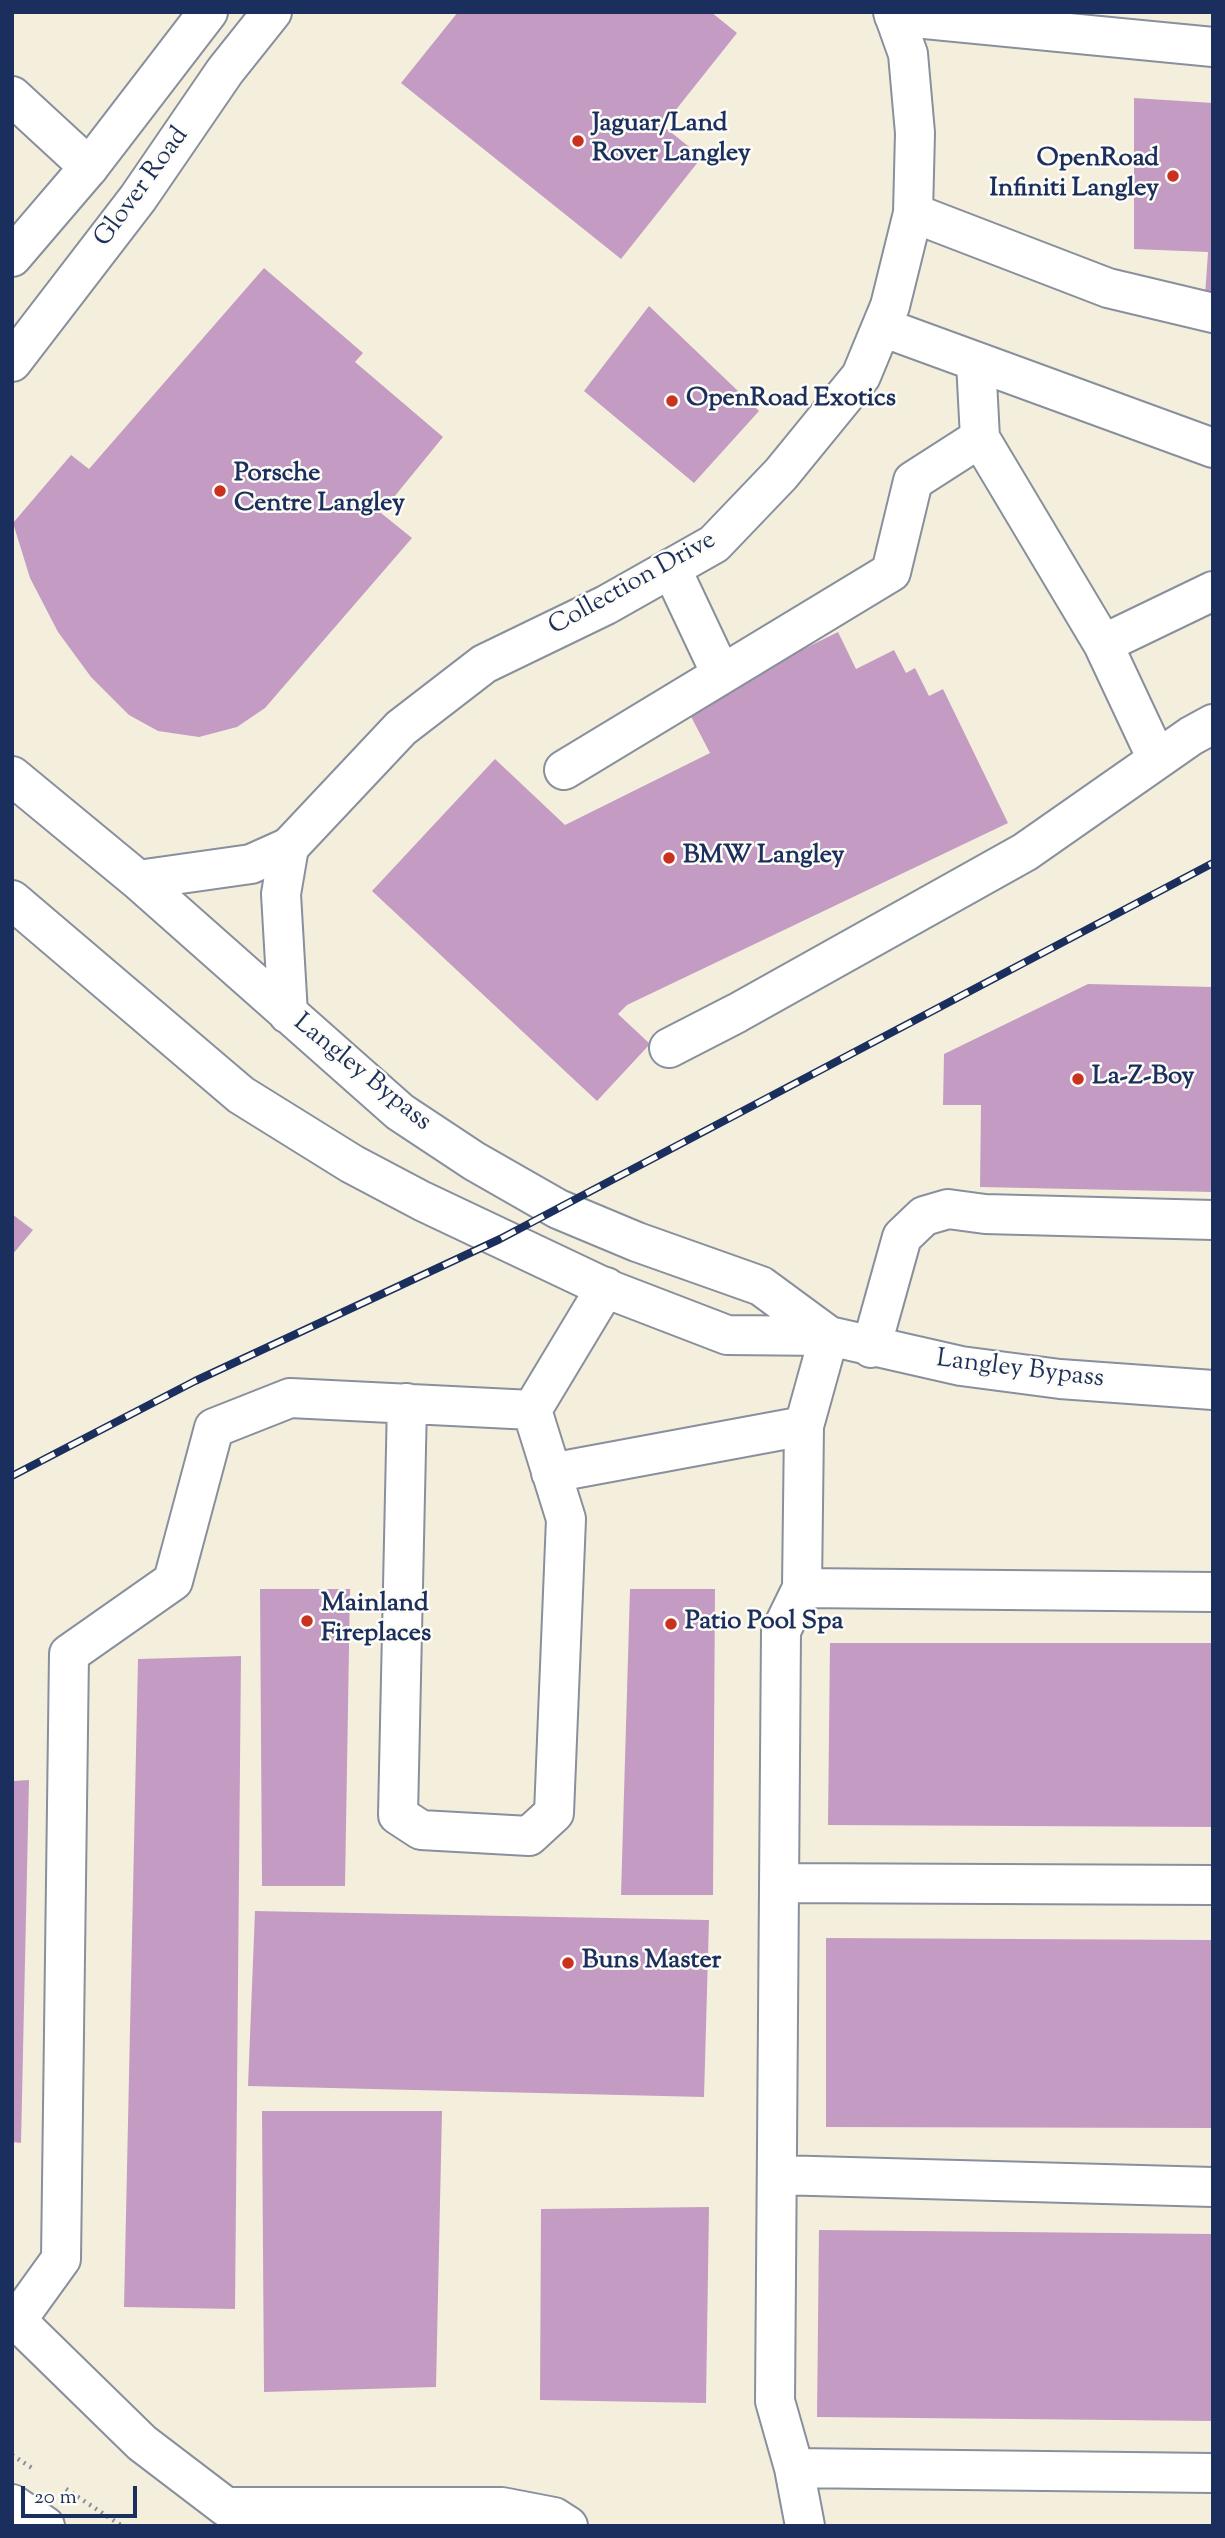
<!DOCTYPE html>
<style>
body{margin:0}
#map{position:relative;width:1225px;height:2538px;overflow:hidden;background:#f4efdc;font-family:"Sorts Mill Goudy",serif}
canvas{display:block}
.frame{position:absolute;inset:0;border:14px solid #1b2f5e;pointer-events:none}
.scale{position:absolute;left:21px;top:2486px;width:116px;height:32px;box-sizing:border-box;border:4px solid #1b2f5e;border-top:0;padding-left:9px;font-size:21px;line-height:24px;white-space:nowrap;color:#1b2f5e;-webkit-text-stroke:5px #fdfcf7;paint-order:stroke}
</style>
<div id="map">
<canvas width="1225" height="2538"></canvas>
<div class="frame"></div>
<div class="scale">20 m</div>
</div>
<script>
const ctx = document.querySelector('canvas').getContext('2d');
ctx.lineJoin = 'round';
function fillPath(path, color) { ctx.fillStyle = color; ctx.fill(path, 'evenodd'); }
const shape = rows => new Path2D(rows.map(r => 'M' + r).join(''));
function trace(path, color, width, dash) { ctx.strokeStyle = color; ctx.lineWidth = width; ctx.lineCap = dash ? 'butt' : 'round'; ctx.setLineDash(dash || []); ctx.stroke(path); }
function drawText(font, color, halo, rows, align = 'center') {
  ctx.font = font + ' "Sorts Mill Goudy",serif'; ctx.lineWidth = 5; ctx.setLineDash([]); ctx.textBaseline = 'middle'; ctx.strokeStyle = halo; ctx.fillStyle = color; for (const [text, x, y, turn = 0] of rows) {
    ctx.save(); ctx.translate(x, y); ctx.rotate((+turn || 0) * Math.PI / 180); ctx.textAlign = isNaN(turn) ? turn : align; if (halo) ctx.strokeText(text, 0, 0); ctx.fillText(text, 0, 0); ctx.restore();
  }
}
const building = shape([
 [458,12,711,12,737,33,663,126,702,157,621,259,401,83],
 [1134,98,1213,103,1213,296,1205,296,1208,252,1134,249],
 [264,268,363,353,355,362,443,437,381,513,412,538,265,708,237,727,199,737,158,731,129,715,91,677,58,632,30,578,13,523,71,455,89,469],
 [649,306,759,411,694,483,584,391],
 [838,632,856,669,894,650,906,673,915,668,929,696,943,689,1008,823,627,1005,618,1014,650,1044,597,1101,372,891,495,759,565,825,710,753,686,707],
 [1088,984,1213,987,1213,1192,980,1187,981,1105,943,1105,944,1054],
 [12,1214,33,1230,12,1255],
 [260,1589,350,1589,345,1886,262,1886],
 [630,1589,715,1589,713,1895,621,1895],
 [830,1643,1213,1643,1213,1827,828,1825],
 [241,1656,235,2309,124,2307,138,1659],
 [29,1780,21,2143,12,2142,12,1781],
 [255,1911,709,1920,704,2097,248,2086],
 [826,1938,1213,1940,1213,2128,826,2127],
 [262,2111,442,2111,436,2387,264,2392],
 [709,2207,706,2403,540,2400,541,2209],
 [819,2230,1213,2234,1213,2421,817,2417]
]);
const path = shape([
 [12,2455,32,2468],
 [66,2489,122,2526]
]);
const minor = shape([
 [894,16,1213,47],
 [12,96,89,167],
 [913,213,1108,288,1213,313],
 [882,327,1213,448],
 [976,362,980,438,1103,644,1213,591],
 [671,568,721,674],
 [1103,644,1157,759],
 [564,770,891,572,913,481,980,438],
 [289,847,401,728,484,664,606,605,714,544,781,474,861,376,890,306,913,213,915,133,908,54,893,12],
 [669,1048,737,1013,1025,852,1191,736,1213,724],
 [871,1348,902,1237,924,1216,948,1209,985,1214,1213,1220],
 [407,1403,398,1815,421,1830,529,1836,554,1813,566,1519,532,1410],
 [551,1473,804,1426],
 [802,1588,1213,1592],
 [779,1883,1213,1885],
 [777,2175,1213,2187],
 [12,2316,142,2443,226,2507,502,2507,554,2517,568,2526],
 [17,2320,61,2259,69,1654,173,1581,214,1428,290,1398,532,1410,606,1287],
 [794,2468,1213,2473],
 [805,2526,794,2468,775,2401,781,1631,802,1588,804,1426,829,1336]
]);
const major = shape([
 [12,257,89,167,208,12],
 [12,362,138,198,225,71,272,12],
 [12,2504,45,2526]
]);
const highway = shape([
 [12,776,138,880,400,1112,474,1161,558,1209,637,1242,761,1286,829,1336],
 [138,880,251,864,289,847],
 [12,900,241,1095,352,1164,422,1201,610,1290,727,1335,829,1336,961,1366,1060,1379,1213,1390],
 [288,1014,281,894,289,847]
]);
const rail = shape([
 [12,1476,195,1381,500,1239,1213,863]
]);
const markers = [
 [578,141,7,"#c8321e"],
 [1173,176,7,"#c8321e"],
 [672,401,7,"#c8321e"],
 [220,491,7,"#c8321e"],
 [669,858,7,"#c8321e"],
 [1078,1079,7,"#c8321e"],
 [307,1621,7,"#c8321e"],
 [671,1624,7,"#c8321e"],
 [568,1963,7,"#c8321e"]
];
const poiNames = [
 ["Jaguar/Land",592,126],
 ["Rover Langley",592,156],
 ["OpenRoad",1159,161,"right"],
 ["Infiniti Langley",1159,191,"right"],
 ["OpenRoad Exotics",686,401],
 ["Porsche",234,476],
 ["Centre Langley",234,506],
 ["BMW Langley",683,858],
 ["La-Z-Boy",1092,1079],
 ["Mainland",321,1606],
 ["Fireplaces",321,1636],
 ["Patio Pool Spa",685,1624],
 ["Buns Master",582,1963]
];
const streetNames = [
 ["Glover Road",143,188,-54],
 ["Collection Drive",633,585,-29],
 ["Langley Bypass",361,1074,39],
 ["Langley Bypass",1020,1371,7]
];
fillPath(building, '#c49cc3');
trace(minor, '#888f9d', 42);
trace(major, '#888f9d', 42);
trace(highway, '#888f9d', 42);
trace(path, '#888f9d', 4.5, [2, 5]);
trace(minor, '#fff', 38);
trace(major, '#fff', 38);
trace(highway, '#fff', 38);
trace(rail, '#1b2f5e', 8);
trace(rail, '#fdfcf7', 5, [16]);
for (const [x, y, r, color] of markers) { const dot = new Path2D(); dot.arc(x, y, r, 0, 2 * Math.PI); ctx.fillStyle = color; ctx.fill(dot); trace(dot, '#fdfcf7', 2.5); }
drawText('bold 26px', '#1b2f5e', '#fdfcf7', poiNames, 'left');
drawText('26px', '#1b2f5e', '#fdfcf7', streetNames);
</script>
